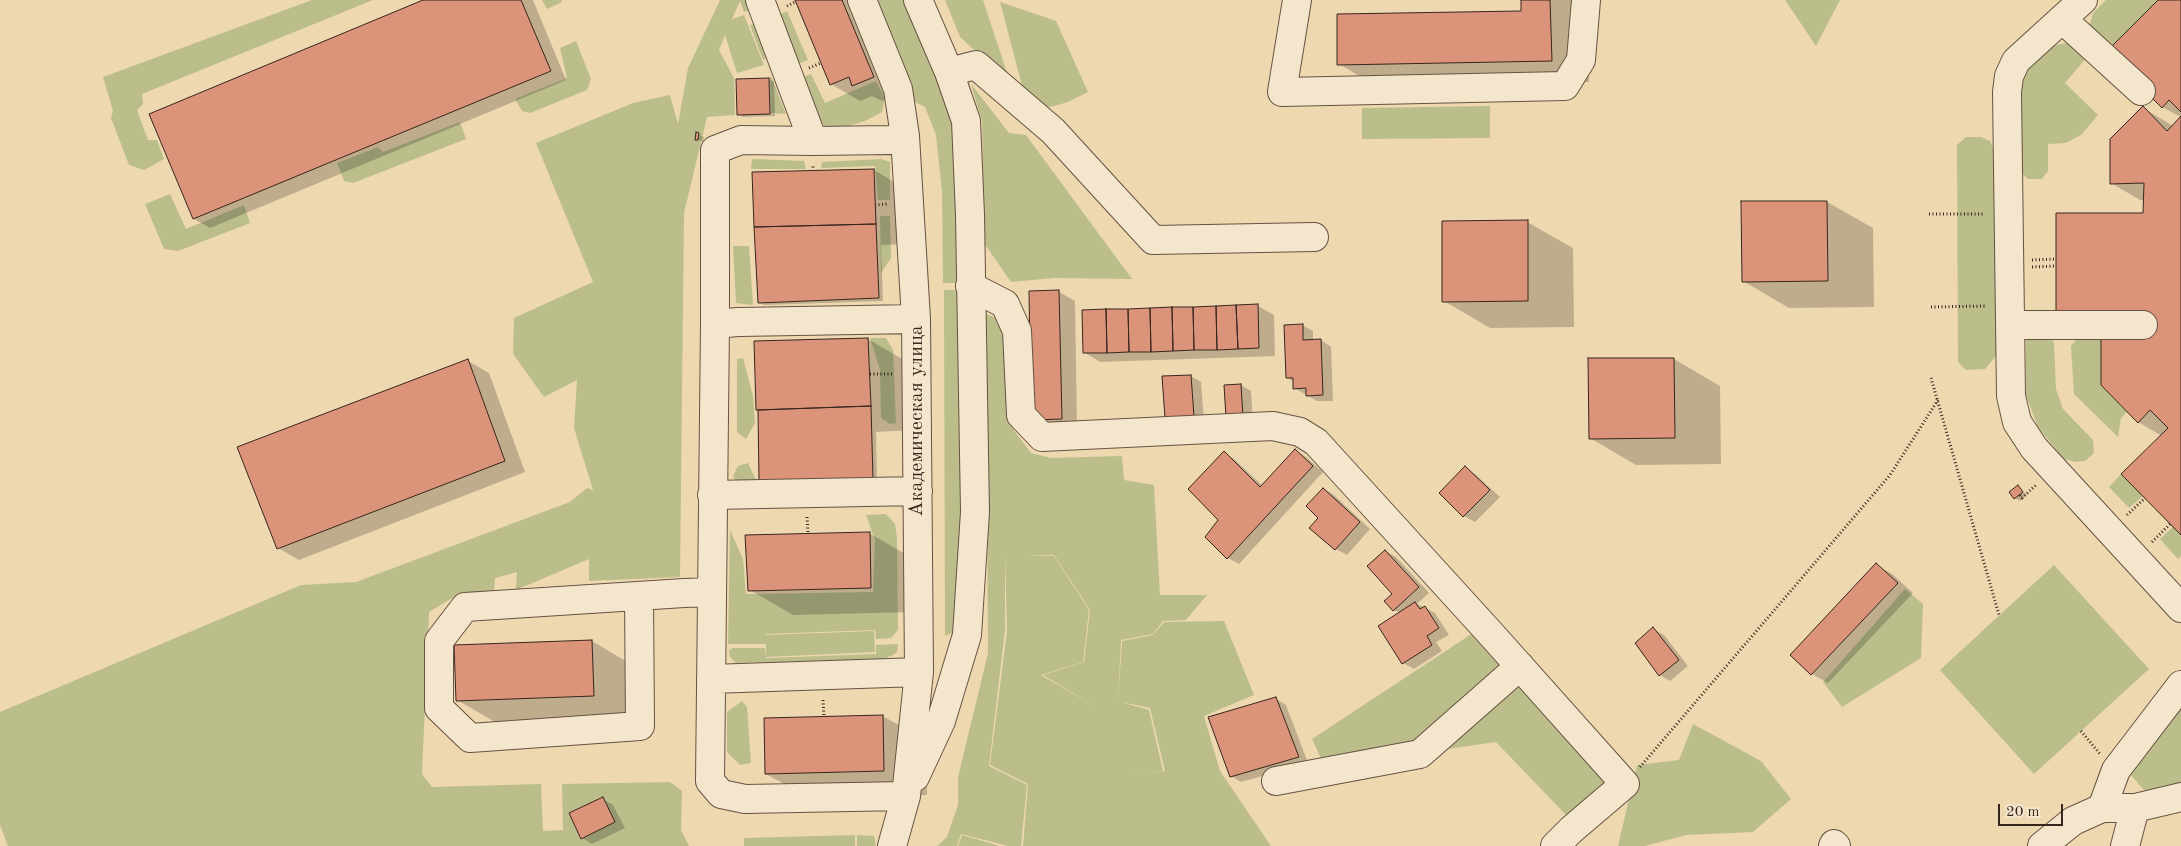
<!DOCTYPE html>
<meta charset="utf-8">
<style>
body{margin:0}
#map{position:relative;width:2181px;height:846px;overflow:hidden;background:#eed8b0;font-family:"Old Standard TT",serif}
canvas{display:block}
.scale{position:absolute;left:1998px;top:804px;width:65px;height:22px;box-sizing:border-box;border:2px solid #38251d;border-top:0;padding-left:6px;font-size:15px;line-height:18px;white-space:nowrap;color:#38251d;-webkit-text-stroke:4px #f4e6cc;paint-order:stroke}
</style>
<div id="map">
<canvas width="2181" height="846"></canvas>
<div class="scale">20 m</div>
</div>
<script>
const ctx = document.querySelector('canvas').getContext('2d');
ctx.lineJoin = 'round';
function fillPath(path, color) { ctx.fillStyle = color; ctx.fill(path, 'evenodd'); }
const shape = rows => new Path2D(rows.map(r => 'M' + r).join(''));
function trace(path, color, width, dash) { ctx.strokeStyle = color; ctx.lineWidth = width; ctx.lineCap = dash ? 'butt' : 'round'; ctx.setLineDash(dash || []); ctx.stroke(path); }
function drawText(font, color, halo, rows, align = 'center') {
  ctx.font = font + ' "Old Standard TT",serif'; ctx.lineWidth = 5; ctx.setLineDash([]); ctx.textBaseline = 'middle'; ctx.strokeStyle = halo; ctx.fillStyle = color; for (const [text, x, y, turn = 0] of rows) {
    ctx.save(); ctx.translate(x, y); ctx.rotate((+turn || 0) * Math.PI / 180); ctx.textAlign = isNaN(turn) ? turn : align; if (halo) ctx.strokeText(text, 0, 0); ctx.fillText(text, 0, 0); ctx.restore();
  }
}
const green = shape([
 [312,0,373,0,142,94,143,104,137,110,148,140,157,140,164,159,144,170,129,165,111,118,113,111,103,77],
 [542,0,561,0,562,2,547,9],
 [720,0,747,0,750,10,744,12,740,1,732,19,744,15,764,65,737,73,725,35,719,50,734,78,735,115,707,117,684,213,680,577,589,581,589,559,516,590,517,572,495,578,494,593,459,594,429,612,422,774,432,787,541,784,543,831,563,830,562,784,670,782,682,791,681,830,689,846,8,846,0,825,0,712,301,585,356,582,570,502,587,488,593,490,574,428,577,380,544,397,513,354,514,318,593,282,536,143,633,103,670,95,678,124,688,68],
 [873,0,908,0,957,130,961,283,943,283,942,192,936,135,925,107,913,101],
 [945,0,983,0,1010,82,960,37],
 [1785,0,1840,0,1816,46],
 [2106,0,2158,0,2110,48,2089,27,2093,13],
 [1000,2,1056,21,1088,92,1068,102,1040,110,1024,93],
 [787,11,808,60,795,65,777,16],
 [755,24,766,58,763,60,750,25],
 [576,41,591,79,587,90,530,113,522,111,515,99,567,78,560,48],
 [2074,41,2089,55,2065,83,2098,115,2081,135,2066,143,2048,144,2048,171,2042,179,2028,179,2019,171,2018,83,2029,61,2043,48],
 [811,74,825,103,876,81,885,98,882,112,865,121,845,127,826,126,819,123,801,78],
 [770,77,772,78,786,114,771,113],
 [971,84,1009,133,1026,135,1132,279,1054,278,1011,282,984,243,982,121],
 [1490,106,1490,138,1362,139,1362,108],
 [460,122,466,139,353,183,344,181,337,163,378,147,383,152],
 [1966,137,1981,137,1990,141,1995,152,1997,355,1985,369,1966,370,1958,362,1957,145],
 [752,159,804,161,806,169,751,169],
 [881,159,890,162,890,200,878,200,875,166,821,168,822,162],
 [170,194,186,229,244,205,250,223,178,251,164,249,145,204],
 [880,216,890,216,891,258,881,273],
 [733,246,749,246,753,305,736,303],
 [944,290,961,290,965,533,960,629,945,636],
 [986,314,1004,321,1013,429,1031,453,1051,458,1122,456,1124,480,1154,485,1160,595,1207,595,1186,620,1163,621,1153,634,1121,640,1118,701,1122,641,1153,635,1164,622,1224,621,1254,695,1204,716,1220,771,1271,846,1023,846,1028,784,990,765,1007,631,1005,555,1005,630,989,766,1027,785,1021,846,1008,846,961,834,957,846,937,846,947,837,958,805,958,777,988,653],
 [1024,555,1054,555,1090,610,1084,662,1043,675,1098,708,1041,675,1083,662,1089,610,1054,556],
 [1121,702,1150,708,1165,771,1126,775,1163,771,1149,710],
 [2048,333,2054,343,2056,389,2063,409,2093,440,2094,453,2085,461,2076,462,2064,459,2038,427,2026,395,2026,338],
 [2080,335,2101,335,2101,385,2127,412,2121,418,2118,437,2074,394,2071,346],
 [870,338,886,338,893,350,896,423,890,424,881,418,880,370],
 [743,358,753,396,755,423,746,439,737,432,737,359],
 [748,463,763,495,738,486,733,476,738,466],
 [2121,474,2143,496,2129,508,2109,487],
 [886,514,895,524,897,538,898,630,891,638,876,639,875,630,766,634,766,644,728,644,730,530,743,559,746,594,873,592,875,540,866,515],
 [2173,527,2181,535,2181,556,2178,559,2160,539],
 [2054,565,2149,669,2034,774,1940,670],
 [1905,589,1923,604,1921,658,1842,707,1823,682],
 [874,631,875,652,766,657,766,635],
 [1473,633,1611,781,1567,816,1496,742,1325,767,1312,739],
 [898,644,897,652,893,655,883,659,736,663,730,657,729,650,733,648,765,648,766,658,876,654,876,645],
 [742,701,747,707,751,763,740,765,727,752,727,712],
 [2181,708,2181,787,2167,791,2144,790,2130,774],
 [1693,724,1761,761,1791,799,1753,832,1686,835,1645,846,1618,846,1637,765,1679,760],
 [855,835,855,846,744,846,744,838],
 [857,835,874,836,876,846,857,846],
 [962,835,1000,846,958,846]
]);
const shadow = shape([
 [426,0,533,0,566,80,210,228,194,219,151,114],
 [796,0,863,0,902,93,882,101,872,96,860,101,831,84],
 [1523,0,1591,0,1587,20,1589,82,1376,86,1339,64,1522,12],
 [2160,0,2181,0,2181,117,2162,107,2154,83],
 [769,79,774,82,775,116,743,117,738,114],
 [2143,108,2173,126,2181,118,2181,534,2162,436,2138,422,2145,200,2140,200,2111,183],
 [697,134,704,137,703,142,697,139],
 [874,170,911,192,913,244,881,245,883,301,764,305,759,302],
 [1827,202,1873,228,1874,307,1789,308,1743,281],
 [1527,222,1573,248,1574,327,1490,328,1444,301],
 [1059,292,1075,301,1077,428,1048,429,1033,419],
 [1258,306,1274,315,1275,356,1100,362,1084,352],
 [1302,325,1313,331,1313,341,1321,340,1331,347,1333,401,1317,401,1294,388,1294,382,1287,377],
 [868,339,911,364,914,430,876,432,877,482,758,410],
 [1674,359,1720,386,1721,464,1636,465,1590,438],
 [468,361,489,373,525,472,299,560,278,548],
 [1191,376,1201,382,1204,421,1176,423],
 [1241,385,1251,391,1253,422,1227,417],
 [1296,451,1306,457,1323,472,1239,564,1228,558,1206,537,1220,520,1224,453,1234,459,1263,486],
 [1465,468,1475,474,1500,497,1475,522,1464,516,1441,493],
 [2018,487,2027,495,2020,501,2015,498],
 [1324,489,1334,495,1370,529,1347,555,1336,549,1310,528,1319,518],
 [869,533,912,558,914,612,793,615,750,590],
 [1385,551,1396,557,1429,593,1417,604,1435,613,1449,635,1436,642,1442,651,1414,669,1403,663,1400,613,1394,610,1394,594],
 [1876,565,1892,574,1913,593,1828,683,1812,674,1792,655],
 [1653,629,1664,635,1688,666,1670,681,1660,675],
 [592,641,629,663,631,717,495,722,457,700],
 [1276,699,1286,705,1308,763,1241,782,1231,776],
 [883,716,926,741,927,795,810,798,766,774],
 [603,799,613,805,625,828,592,844,582,838]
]);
const building = shape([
 [423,0,521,0,551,71,193,219,149,114,423,0],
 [795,0,842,0,874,77,852,86,849,77,830,85,795,0],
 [1521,0,1550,0,1552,61,1337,65,1337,14,1521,11,1521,0],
 [2158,0,2181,0,2181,112,2169,100,2162,108,2145,91,2153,83,2110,48,2158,0],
 [769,78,770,114,737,115,736,79,769,78],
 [2143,106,2167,131,2181,116,2181,535,2121,474,2168,428,2150,410,2138,423,2101,385,2101,335,2056,313,2056,213,2143,213,2144,183,2110,184,2110,139,2143,106],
 [696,132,699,133,698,140,695,140,696,132],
 [874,169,876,224,754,227,752,172,874,169],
 [1741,201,1827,201,1828,281,1742,282,1741,201],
 [1528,220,1528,301,1442,302,1442,221,1528,220],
 [876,224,879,298,758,303,754,227,876,224],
 [1059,290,1062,419,1031,420,1029,291,1059,290],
 [1258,304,1259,348,1238,349,1236,305,1258,304],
 [1236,305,1238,349,1217,350,1216,306,1236,305],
 [1216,306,1217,350,1194,350,1193,307,1216,306],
 [1172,307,1173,351,1151,352,1150,308,1172,307],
 [1172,307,1193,307,1194,350,1173,351,1172,307],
 [1150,308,1151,352,1129,352,1128,309,1150,308],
 [1106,309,1107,353,1083,353,1082,310,1106,309],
 [1106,309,1128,309,1129,352,1107,353,1106,309],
 [1303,324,1303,340,1321,339,1323,395,1306,396,1306,388,1293,389,1293,378,1286,378,1284,325,1303,324],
 [868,338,871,406,756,410,754,341,868,338],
 [1588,358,1674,358,1675,438,1589,439,1588,358],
 [468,359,505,461,277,549,237,447,468,359],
 [1191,375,1194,416,1165,418,1162,376,1191,375],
 [1241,384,1243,417,1226,418,1224,385,1241,384],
 [871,406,873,480,759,482,758,410,871,406],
 [1295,449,1313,466,1227,559,1205,537,1218,520,1188,489,1224,451,1260,487,1295,449],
 [1465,466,1490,490,1463,517,1439,493,1465,466],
 [2018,485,2023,492,2014,499,2009,492,2018,485],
 [1323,488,1360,522,1335,550,1309,528,1318,518,1306,506,1323,488],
 [870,532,871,588,748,591,745,535,870,532],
 [1385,550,1419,587,1393,611,1384,601,1392,594,1367,566,1385,550],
 [1876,563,1898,583,1811,675,1790,655,1876,563],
 [1415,602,1420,609,1425,606,1439,628,1427,636,1432,645,1402,664,1378,626,1415,602],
 [1653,627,1679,660,1659,676,1635,643,1653,627],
 [592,640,594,696,456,701,454,645,592,640],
 [1276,697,1299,757,1230,777,1208,717,1276,697],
 [883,715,884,771,765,774,764,718,883,715],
 [603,797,615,822,581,839,569,813,603,797]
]);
const path = shape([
 [787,6,795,2],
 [809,68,821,63],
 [813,171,813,164],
 [875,205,887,204],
 [1929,214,1985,214],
 [2032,260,2056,259],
 [2032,267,2056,266],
 [1931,307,1985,306],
 [870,374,893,374],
 [1931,378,1999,615],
 [2020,495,2022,498,2036,485],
 [2127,515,2145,498],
 [807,517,808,533],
 [2152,542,2170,524],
 [823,700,824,716],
 [2081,731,2100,754],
 [1640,767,1890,475,1938,400]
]);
const minor = shape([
 [760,0,813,141,891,140,905,136],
 [862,0,898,89,905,136,916,319,919,672,906,796,892,846],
 [1297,0,1282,92,1565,86,1581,60,1586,0],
 [2083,0,2016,61,2009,76,2007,92,2011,396,2017,422,2034,448,2181,608],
 [2062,19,2141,91],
 [949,72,976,65,1053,131,1153,240,1314,237],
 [970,286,1005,304,1017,331,1021,415,1042,437,1273,426,1300,432,1316,442,1491,634,1625,784,1571,830,1555,846],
 [715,324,715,150,741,140,813,141],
 [2010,325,2143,325],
 [712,495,918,491],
 [639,596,640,726,470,738,439,708,439,641,465,607,684,593,712,592],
 [711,679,919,672],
 [915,777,941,721,967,635,975,512,970,215,966,121,949,72,918,0],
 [1276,781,1420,754,1520,666],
 [906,796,745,799,721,794,710,781,715,324,738,322,916,319],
 [2102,808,2116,770,2181,685],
 [1833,846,1834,844,1836,846],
 [2042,846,2073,821,2102,808,2135,808,2181,797],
 [2125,846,2135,808]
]);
const streetNames = [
 ["Академическая улица",917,421,-90]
];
fillPath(green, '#bbbe8a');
fillPath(shadow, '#0003');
fillPath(building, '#db947a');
trace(building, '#38251d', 1);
trace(minor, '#665242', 30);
trace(path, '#38251d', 3, [1, 2.5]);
trace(minor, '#f4e6cc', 28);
drawText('20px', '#38251d', '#f4e6cc', streetNames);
</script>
